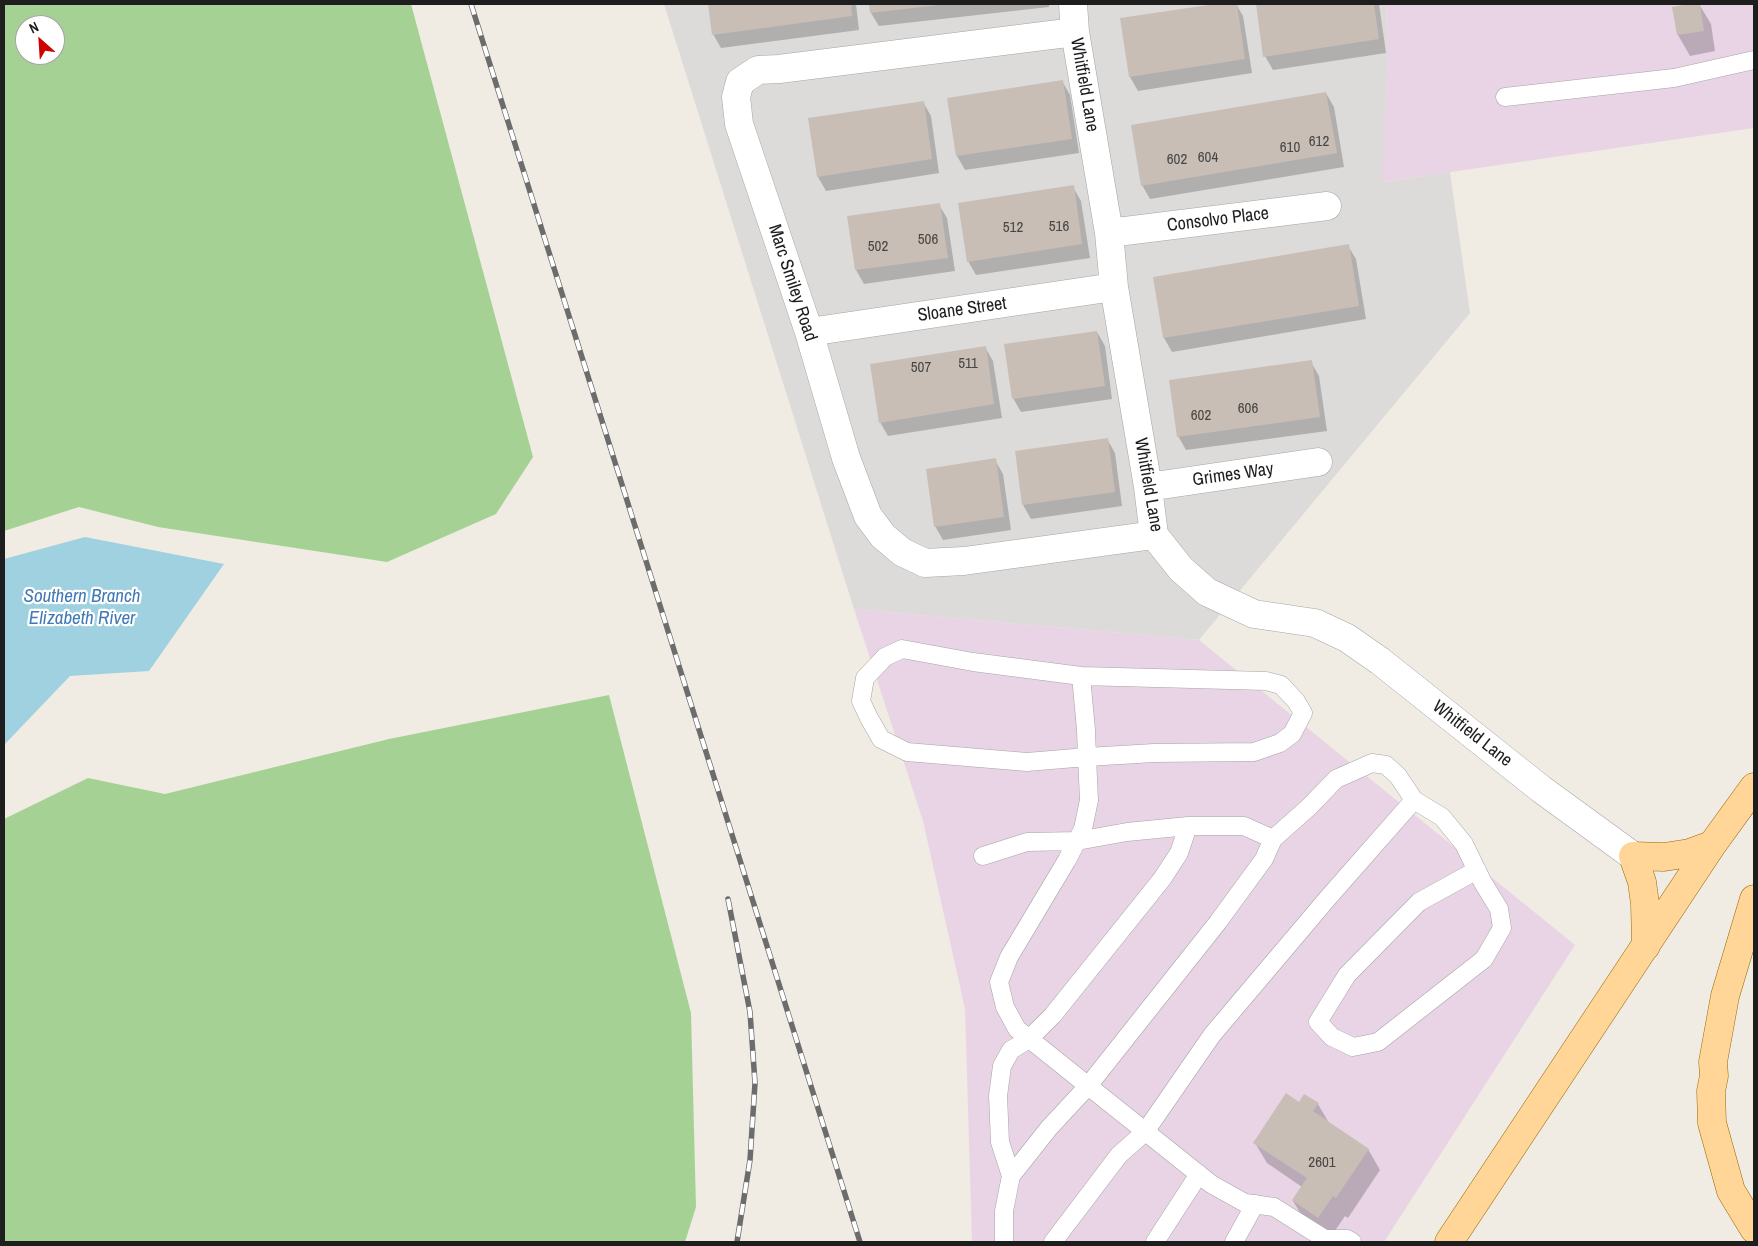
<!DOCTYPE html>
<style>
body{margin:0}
#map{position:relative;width:1758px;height:1246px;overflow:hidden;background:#f0ece3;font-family:"Archivo Narrow",sans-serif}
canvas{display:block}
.frame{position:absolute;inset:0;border:5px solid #1e1e1e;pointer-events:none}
.north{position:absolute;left:15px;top:15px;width:50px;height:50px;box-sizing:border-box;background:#fff;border:1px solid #a5a5a5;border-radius:50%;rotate:334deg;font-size:14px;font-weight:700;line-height:20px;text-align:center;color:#1e1e1e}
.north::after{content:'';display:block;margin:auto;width:18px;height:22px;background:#cb0400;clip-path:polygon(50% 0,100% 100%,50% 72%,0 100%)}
</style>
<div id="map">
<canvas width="1758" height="1246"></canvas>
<div class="frame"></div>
<div class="north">N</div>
</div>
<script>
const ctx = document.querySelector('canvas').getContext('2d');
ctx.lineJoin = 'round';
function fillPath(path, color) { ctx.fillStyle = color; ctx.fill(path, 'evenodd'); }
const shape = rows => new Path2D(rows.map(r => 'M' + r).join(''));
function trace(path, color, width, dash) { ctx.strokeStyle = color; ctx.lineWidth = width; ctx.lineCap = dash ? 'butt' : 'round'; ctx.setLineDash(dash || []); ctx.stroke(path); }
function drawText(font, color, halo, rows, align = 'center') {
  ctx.font = font + ' "Archivo Narrow",sans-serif'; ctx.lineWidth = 4.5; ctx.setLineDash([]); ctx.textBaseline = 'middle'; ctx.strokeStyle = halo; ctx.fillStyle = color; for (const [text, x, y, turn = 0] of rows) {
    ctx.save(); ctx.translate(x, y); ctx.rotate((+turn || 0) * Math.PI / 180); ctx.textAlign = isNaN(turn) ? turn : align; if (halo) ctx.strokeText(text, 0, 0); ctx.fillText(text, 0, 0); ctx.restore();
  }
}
const residential = shape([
 [664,4,1386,4,1388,52,1383,182,1450,172,1470,313,1199,640,854,609]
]);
const industrial = shape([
 [1386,4,1754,4,1754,128,1382,182,1388,52],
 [854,609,1199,640,1575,945,1384,1242,972,1242,965,1009,923,821]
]);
const forest = shape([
 [4,4,411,4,533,457,496,514,387,562,158,527,79,507,4,531],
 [25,25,55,25,55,55,25,55],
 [609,695,691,1013,696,1207,685,1242,4,1242,4,819,88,778,165,794,389,739]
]);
const water = shape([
 [85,537,224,564,149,671,70,676,4,745,4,559]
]);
const shadow = shape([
 [709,4,856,4,859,30,721,48,713,34],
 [870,4,1049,4,1049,7,879,26,871,13],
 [1223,4,1236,4,1243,16,1252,73,1138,91,1130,77,1122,19],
 [1257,4,1379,4,1386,53,1273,70,1265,56],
 [1699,4,1711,24,1715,51,1690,56,1678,35,1673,8],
 [1062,81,1070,95,1079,153,965,170,957,156,949,99],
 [1326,93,1334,107,1344,167,1150,199,1142,185],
 [923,102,931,116,939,173,826,191,818,177,809,119],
 [1073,187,1081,201,1090,258,976,275,968,261],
 [939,205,947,218,955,271,864,284,856,270,849,217],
 [1348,246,1356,259,1366,319,1172,352,1164,338],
 [1097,332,1105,346,1112,399,1021,412,1013,398],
 [985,347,993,361,1002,418,888,436,880,422],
 [1311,362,1319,376,1327,431,1186,450,1178,436],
 [1107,439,1115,453,1122,506,1031,519,1023,505],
 [995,460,1003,474,1011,530,943,540,935,526],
 [1299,1104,1318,1104,1329,1123,1368,1149,1380,1170,1348,1218,1345,1216,1330,1238,1305,1221,1293,1201,1302,1187,1267,1163,1255,1143]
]);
const building = shape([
 [708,4,851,4,852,16,712,35],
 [869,4,939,4,939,5,870,13],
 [1215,4,1237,4,1245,59,1129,77,1120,18],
 [1256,4,1374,4,1379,39,1263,57],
 [1688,4,1700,4,1704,31,1677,35,1672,7],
 [1063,80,1072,139,956,156,947,98],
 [1326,92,1337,153,1141,186,1131,125],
 [924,101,932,159,817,177,808,118],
 [1074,185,1082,244,967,262,958,203],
 [940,203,948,258,855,270,847,216],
 [1349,244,1359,306,1163,338,1153,277],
 [1097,331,1105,386,1012,399,1004,344],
 [986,346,994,404,879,423,870,364],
 [1312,360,1320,417,1177,437,1169,380],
 [1108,438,1115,492,1022,505,1015,451],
 [996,458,1004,517,934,527,926,469],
 [1286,1093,1299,1102,1304,1094,1319,1103,1313,1111,1369,1149,1336,1198,1333,1196,1318,1218,1292,1200,1307,1178,1253,1143]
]);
const service = shape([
 [1505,97,1674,78,1754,60],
 [1081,676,1266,681,1281,685,1296,701,1303,713,1292,734,1280,743,1254,752,1154,753,1087,757,1027,762,907,752,881,739,869,718,861,701,865,678,885,657,902,649,973,662,1081,676,1086,730,1087,757,1089,800,1083,829,1067,860,1009,957,999,982,1005,1007,1017,1029,1211,1184,1245,1203,1274,1207,1325,1239,1347,1239,1352,1242],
 [1273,839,1309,807,1336,779,1372,763,1386,765,1398,776,1414,800],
 [983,856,1027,842,1077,841,1127,832,1188,826,1244,826,1273,839,1264,859,1218,922,1088,1086,1049,1128,1011,1176,1000,1142,998,1096,1002,1066,1011,1050,1029,1039,1053,1015,1162,879,1179,853,1188,826],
 [1004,1242,1004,1211,1011,1176],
 [1053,1242,1119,1155,1145,1132,1212,1035,1327,899,1414,800,1442,817,1464,844,1482,881,1499,909,1502,928,1484,959,1378,1042,1353,1047,1332,1037,1318,1022,1347,975,1419,902,1477,870],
 [1155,1242,1199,1174],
 [1234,1242,1255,1204]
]);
const minor = shape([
 [1073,4,1075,32,1109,233,1114,287,1148,487,1154,535,1181,569,1207,592,1254,614,1315,623,1347,638,1380,661,1541,789,1633,856],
 [1075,32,779,69,758,70,740,82,736,97,739,124,809,332,846,458,868,516,883,536,902,552,925,563,964,561,1154,535],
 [1109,233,1327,206],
 [809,332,1114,287],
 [1148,487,1318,462]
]);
const primary = shape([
 [1754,899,1725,996,1713,1062,1714,1076,1711,1091,1712,1123,1731,1191,1754,1229],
 [1646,946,1645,904,1642,882,1633,856,1664,857,1690,853,1712,845],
 [1449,1242,1712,845,1754,787]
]);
const rail = shape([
 [471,4,860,1242],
 [728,899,750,1012,755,1083,750,1160,737,1242]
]);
const numberNames = [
 ["612",1319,142],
 ["610",1290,148],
 ["604",1208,158],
 ["602",1177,160],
 ["516",1059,227],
 ["512",1013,228],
 ["506",928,240],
 ["502",878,247],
 ["511",968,364],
 ["507",921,368],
 ["606",1248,409],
 ["602",1201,416],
 ["2601",1322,1163]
];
const streetNames = [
 ["Whitfield Lane",1084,85,80],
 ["Consolvo Place",1218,220,-7],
 ["Marc Smiley Road",792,283,72],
 ["Sloane Street",962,310,-8],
 ["Grimes Way",1233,475,-8],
 ["Whitfield Lane",1148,485,80],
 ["Whitfield Lane",1472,734,38]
];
const waterNames = [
 ["Southern Branch",82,597],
 ["Elizabeth River",82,619]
];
fillPath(residential, '#dcdbda');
fillPath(industrial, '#e9d4e5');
fillPath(forest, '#a5d294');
fillPath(water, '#9fd1e1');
fillPath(shadow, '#0003');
fillPath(building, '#c8beb6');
trace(service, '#a5a5a5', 19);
trace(minor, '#a5a5a5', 29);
trace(primary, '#976800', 29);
trace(service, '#fff', 18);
trace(minor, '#fff', 28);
trace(primary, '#ffd598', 28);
trace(rail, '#6c6c6c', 5.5);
trace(rail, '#fff', 4, [11]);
drawText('15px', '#484644', null, numberNames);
drawText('18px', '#1e1e1e', '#fff', streetNames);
drawText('italic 19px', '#4279b5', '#fff', waterNames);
</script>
